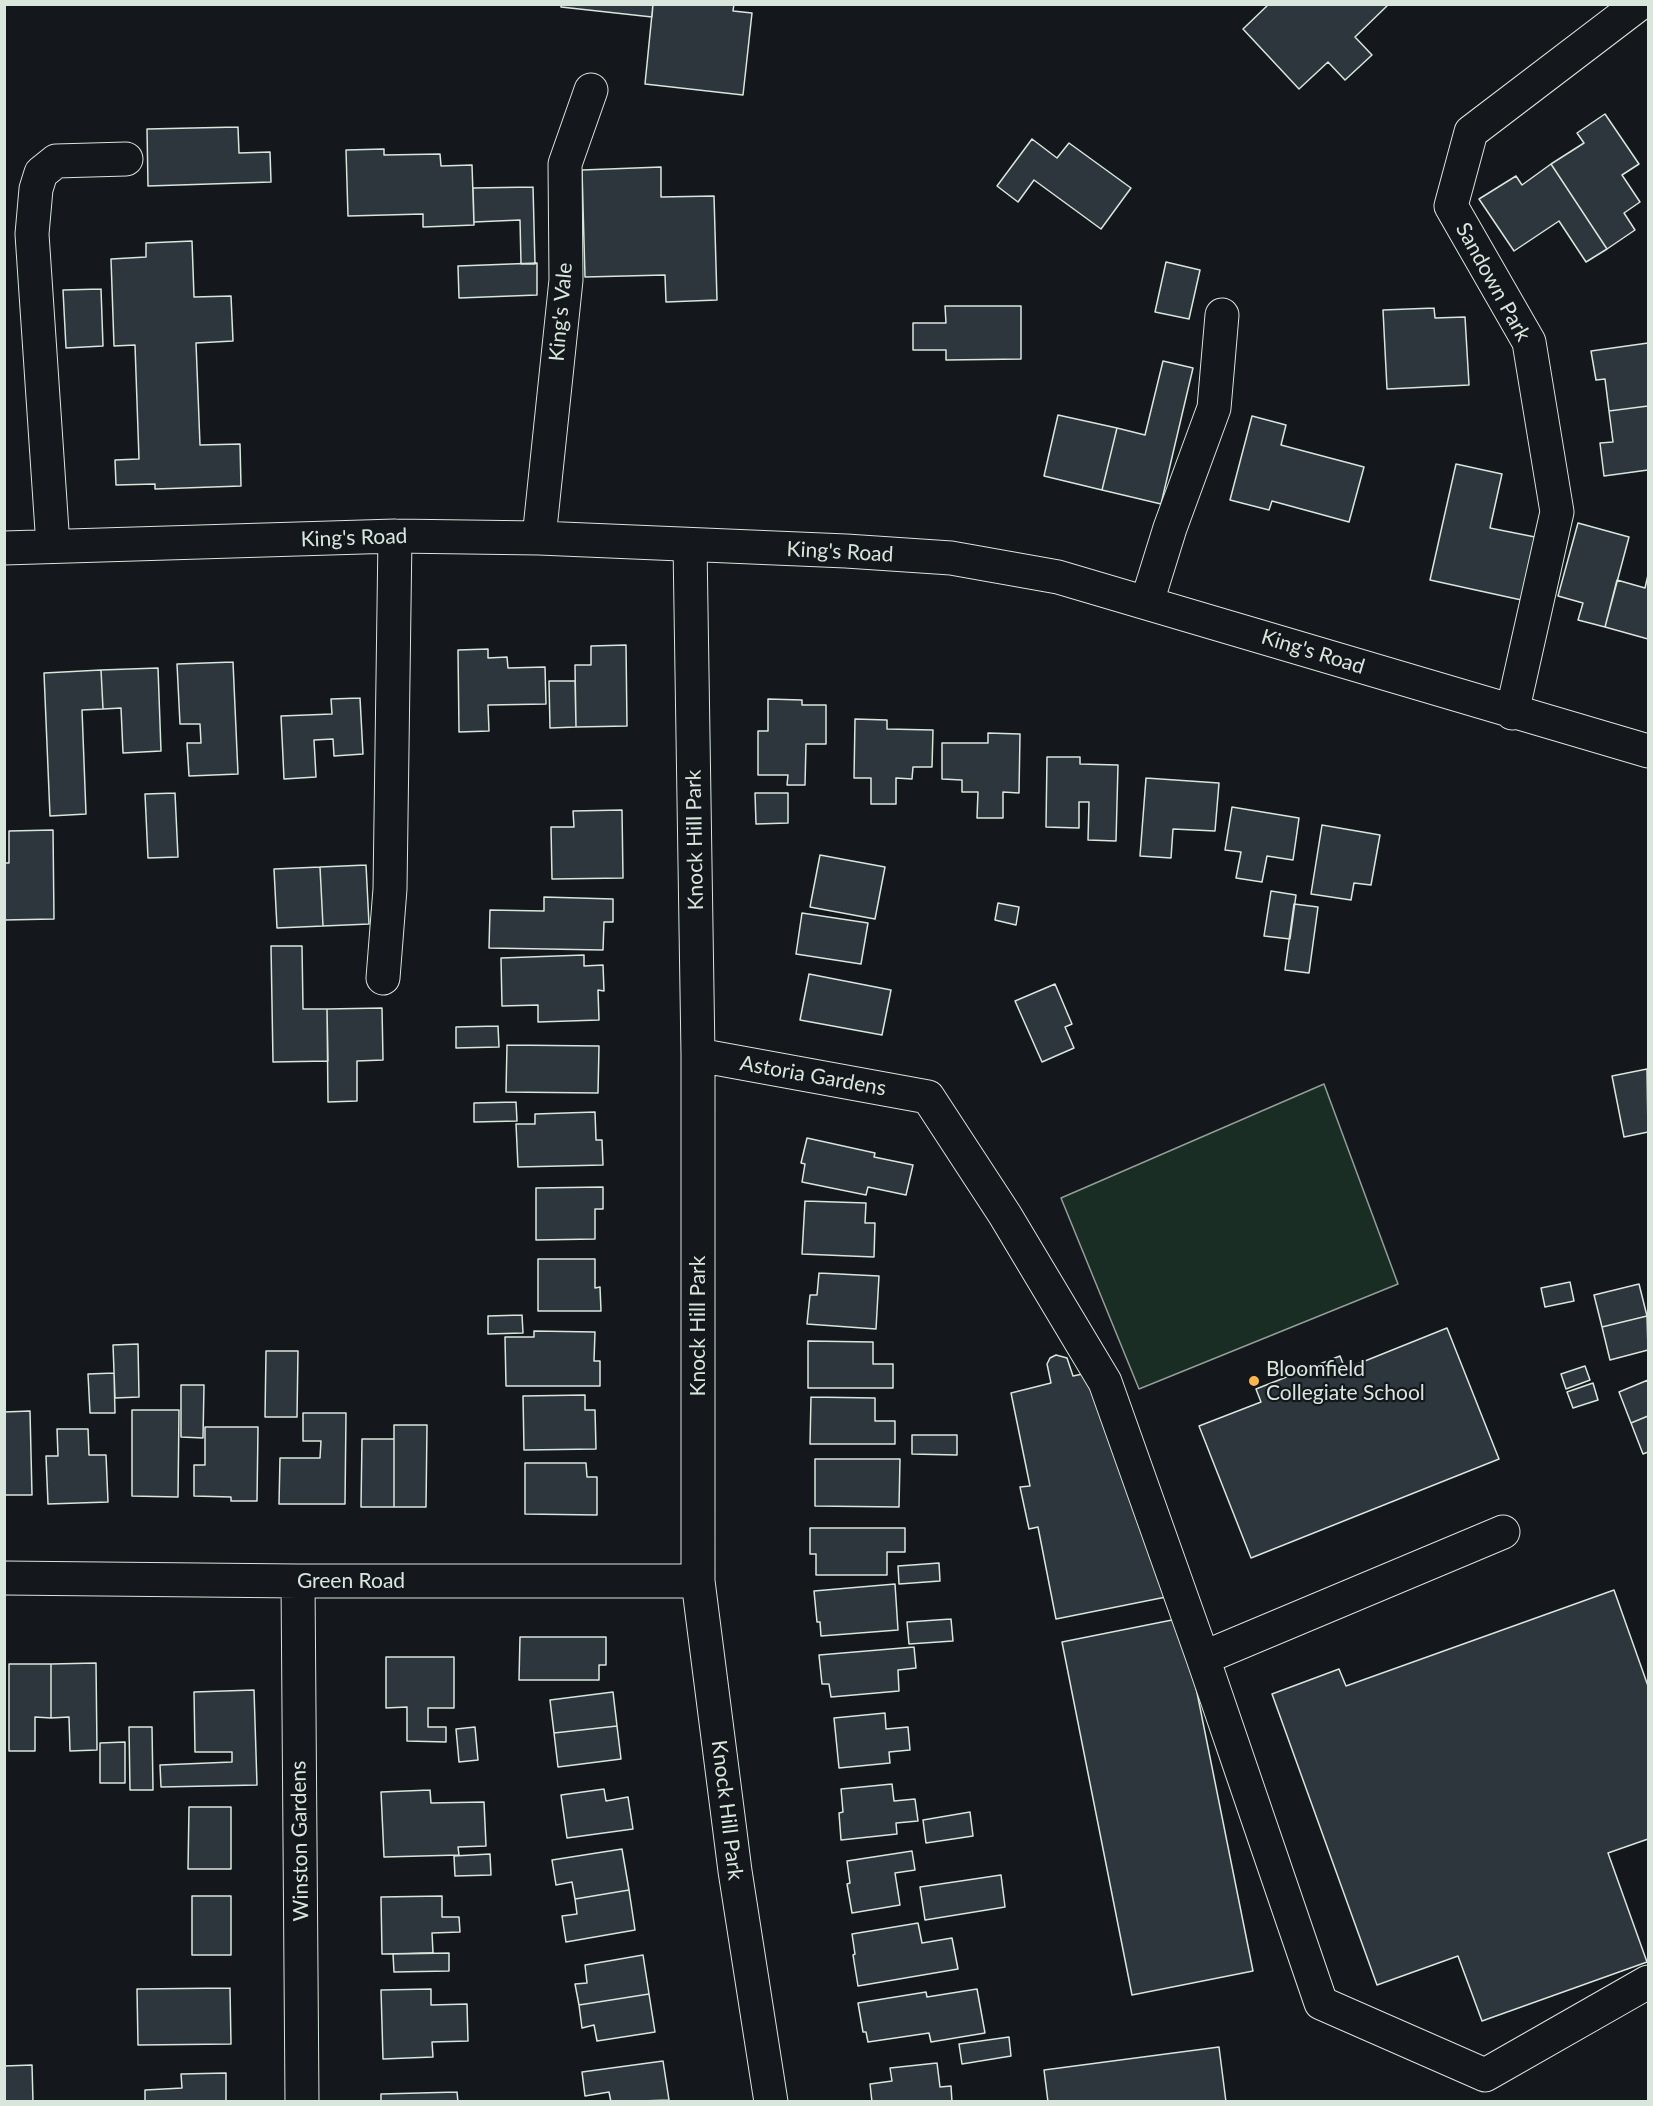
<!DOCTYPE html>
<style>
body{margin:0}
#map{position:relative;width:1653px;height:2106px;overflow:hidden;background:#14181c;font-family:Lato,sans-serif}
canvas{display:block}
.frame{position:absolute;inset:0;border:6px solid #d8e6dc;pointer-events:none}
</style>
<div id="map">
<canvas width="1653" height="2106"></canvas>
<div class="frame"></div>
</div>
<script>
const ctx = document.querySelector('canvas').getContext('2d');
ctx.lineJoin = 'round';
function fillPath(path, color) { ctx.fillStyle = color; ctx.fill(path, 'evenodd'); }
const shape = rows => new Path2D(rows.map(r => 'M' + r).join(''));
function trace(path, color, width, dash) { ctx.strokeStyle = color; ctx.lineWidth = width; ctx.lineCap = dash ? 'butt' : 'round'; ctx.setLineDash(dash || []); ctx.stroke(path); }
function drawText(font, color, halo, rows, align = 'center') {
  ctx.font = font + ' Lato,sans-serif'; ctx.lineWidth = 4.5; ctx.setLineDash([]); ctx.textBaseline = 'middle'; ctx.strokeStyle = halo; ctx.fillStyle = color; for (const [text, x, y, turn = 0] of rows) {
    ctx.save(); ctx.translate(x, y); ctx.rotate((+turn || 0) * Math.PI / 180); ctx.textAlign = isNaN(turn) ? turn : align; if (halo) ctx.strokeText(text, 0, 0); ctx.fillText(text, 0, 0); ctx.restore();
  }
}
const green = shape([
 [1324,1084,1398,1284,1139,1389,1061,1198,1324,1084]
]);
const building = shape([
 [561,4,653,4,652,17,561,7,561,4],
 [653,4,734,4,733,11,752,13,743,95,645,84,653,4],
 [1269,4,1389,4,1355,37,1372,55,1345,80,1328,62,1299,89,1243,29,1269,4],
 [1605,114,1639,164,1622,175,1640,202,1624,213,1635,230,1607,249,1551,164,1584,143,1577,133,1605,114],
 [238,127,239,153,270,152,271,182,148,186,147,129,238,127],
 [1032,139,1057,158,1069,143,1131,188,1101,229,1034,180,1018,202,997,186,1032,139],
 [384,149,384,155,440,154,441,166,472,165,474,225,423,227,423,214,348,216,346,150,384,149],
 [1551,164,1607,249,1586,262,1559,221,1514,251,1479,199,1516,176,1522,185,1551,164],
 [661,167,661,197,714,196,717,300,666,302,665,275,585,277,582,170,661,167],
 [533,187,535,264,521,264,520,220,474,222,473,188,533,187],
 [192,241,194,297,231,296,233,341,196,343,200,445,240,444,241,486,155,489,155,484,116,485,115,460,139,459,135,345,114,346,111,259,146,257,146,243,192,241],
 [1166,262,1200,270,1189,319,1155,312,1166,262],
 [537,263,537,295,459,298,458,266,537,263],
 [101,289,103,346,66,348,63,290,101,289],
 [945,306,1021,306,1021,359,946,360,946,350,913,350,913,323,946,323,945,306],
 [1434,308,1435,318,1465,317,1469,385,1387,389,1383,310,1434,308],
 [1648,343,1648,406,1609,411,1605,379,1596,380,1591,351,1648,343],
 [1163,361,1193,368,1161,504,1102,490,1117,428,1145,435,1163,361],
 [1648,406,1648,470,1604,476,1600,443,1613,442,1609,411,1648,406],
 [1058,415,1117,428,1102,490,1044,476,1058,415],
 [1252,416,1286,425,1281,445,1364,467,1349,522,1272,501,1269,510,1230,500,1252,416],
 [1456,464,1502,474,1490,528,1540,538,1526,601,1430,580,1456,464],
 [1578,523,1629,537,1605,627,1578,620,1583,603,1558,596,1578,523],
 [1648,575,1648,639,1605,627,1617,580,1645,588,1648,575],
 [626,645,627,726,576,727,575,665,591,665,591,646,626,645],
 [488,649,488,658,507,657,508,668,545,667,546,704,488,705,489,731,459,732,458,650,488,649],
 [233,662,238,774,189,776,187,743,201,743,200,724,180,724,177,664,233,662],
 [158,668,161,751,123,753,121,708,103,709,101,670,158,668],
 [101,670,103,709,82,710,86,814,50,816,44,673,101,670],
 [549,681,575,681,576,727,550,728,549,681],
 [360,698,363,754,334,756,333,739,314,740,316,777,284,779,281,716,332,714,331,699,360,698],
 [768,699,802,700,802,705,826,705,826,744,806,744,805,785,787,785,788,775,758,775,758,731,768,731,768,699],
 [855,719,887,720,887,729,933,730,932,767,913,767,912,779,896,778,896,804,871,804,871,778,854,778,855,719],
 [988,733,1020,734,1019,793,1003,792,1003,818,977,818,978,792,962,792,962,780,942,779,942,743,988,743,988,733],
 [1047,757,1080,757,1080,764,1118,765,1116,841,1088,840,1089,802,1079,802,1079,828,1046,827,1047,757],
 [1146,778,1219,783,1215,831,1173,829,1171,858,1140,856,1146,778],
 [175,793,178,857,148,858,145,794,175,793],
 [755,793,788,793,788,823,756,824,755,793],
 [1232,807,1299,818,1293,860,1267,856,1262,882,1236,878,1241,852,1225,850,1232,807],
 [622,810,623,878,552,879,551,827,574,827,573,811,622,810],
 [1322,825,1380,835,1371,885,1354,883,1351,900,1311,894,1322,825],
 [53,830,54,919,4,920,4,863,9,863,9,831,53,830],
 [820,855,885,867,875,919,810,907,820,855],
 [366,865,369,924,323,926,320,867,366,865],
 [320,867,323,926,277,928,274,869,320,867],
 [1271,891,1296,895,1290,939,1264,936,1271,891],
 [544,897,613,899,613,922,604,922,603,950,489,948,490,910,544,911,544,897],
 [998,903,1019,907,1016,925,995,920,998,903],
 [1294,904,1318,907,1309,973,1285,970,1294,904],
 [802,913,868,923,861,964,796,954,802,913],
 [271,946,302,946,303,1009,327,1009,328,1061,273,1062,271,946],
 [584,955,584,966,603,965,604,991,598,990,599,1020,538,1022,538,1005,502,1006,501,958,584,955],
 [809,974,891,990,882,1035,800,1020,809,974],
 [1055,984,1072,1024,1065,1027,1074,1048,1042,1062,1015,1001,1055,984],
 [382,1008,383,1060,357,1061,357,1101,328,1102,327,1009,382,1008],
 [498,1026,499,1047,456,1048,456,1027,498,1026],
 [507,1045,599,1046,598,1093,506,1092,507,1045],
 [1647,1069,1648,1132,1624,1137,1612,1076,1647,1069],
 [516,1102,517,1121,474,1122,474,1103,516,1102],
 [595,1112,596,1140,602,1140,603,1165,518,1167,516,1124,535,1124,535,1114,595,1112],
 [807,1138,875,1153,874,1157,913,1165,906,1195,868,1187,866,1195,802,1182,805,1164,801,1163,807,1138],
 [603,1187,603,1209,595,1209,595,1239,536,1240,536,1188,603,1187],
 [805,1201,866,1203,865,1223,875,1223,874,1257,802,1254,805,1201],
 [538,1259,595,1259,595,1288,600,1287,601,1311,538,1311,538,1259],
 [819,1273,879,1276,876,1329,807,1324,810,1295,817,1295,819,1273],
 [1570,1282,1574,1301,1545,1307,1541,1288,1570,1282],
 [1639,1284,1647,1316,1602,1327,1594,1295,1639,1284],
 [522,1315,523,1333,488,1334,488,1316,522,1315],
 [1647,1316,1648,1350,1610,1360,1602,1327,1647,1316],
 [1447,1328,1499,1459,1251,1558,1199,1426,1261,1402,1256,1389,1340,1356,1345,1369,1447,1328],
 [534,1331,595,1332,594,1361,600,1361,600,1386,506,1386,505,1337,534,1337,534,1331],
 [808,1341,873,1342,873,1364,893,1364,893,1388,808,1388,808,1341],
 [138,1344,139,1397,115,1398,113,1345,138,1344],
 [266,1351,298,1351,297,1417,265,1417,266,1351],
 [1056,1355,1067,1358,1073,1376,1087,1373,1166,1597,1056,1619,1038,1527,1029,1529,1020,1487,1030,1486,1011,1393,1051,1383,1047,1364,1050,1358,1056,1355],
 [1585,1366,1590,1380,1566,1389,1561,1374,1585,1366],
 [114,1373,115,1413,90,1413,88,1374,114,1373],
 [1648,1380,1648,1416,1631,1423,1619,1392,1648,1380],
 [1593,1383,1598,1400,1573,1408,1567,1392,1593,1383],
 [181,1385,204,1385,203,1438,181,1437,181,1385],
 [585,1395,585,1410,595,1410,596,1449,524,1450,523,1396,585,1395],
 [811,1397,875,1398,875,1421,895,1421,895,1444,810,1444,811,1397],
 [132,1410,179,1410,178,1497,132,1496,132,1410],
 [30,1411,32,1495,4,1495,4,1412,30,1411],
 [303,1413,346,1413,345,1504,279,1504,280,1458,320,1458,321,1441,303,1441,303,1413],
 [1648,1416,1648,1452,1643,1454,1631,1423,1648,1416],
 [394,1425,427,1425,426,1507,394,1507,394,1425],
 [205,1427,258,1427,257,1501,231,1501,231,1497,194,1496,194,1465,205,1465,205,1427],
 [57,1429,88,1429,89,1455,106,1455,108,1502,48,1504,46,1456,58,1456,57,1429],
 [912,1435,957,1435,957,1455,912,1454,912,1435],
 [362,1439,394,1439,394,1507,361,1507,362,1439],
 [815,1459,900,1459,899,1507,815,1506,815,1459],
 [525,1463,586,1463,587,1477,597,1477,597,1515,525,1514,525,1463],
 [810,1528,905,1528,905,1552,887,1552,887,1575,816,1575,816,1554,810,1554,810,1528],
 [939,1563,940,1581,899,1584,898,1566,939,1563],
 [895,1584,898,1630,821,1636,820,1622,817,1622,814,1591,895,1584],
 [1614,1590,1648,1686,1648,1839,1608,1853,1647,1962,1482,2021,1458,1956,1377,1985,1272,1694,1339,1669,1346,1686,1614,1590],
 [1182,1618,1253,1971,1132,1995,1062,1642,1182,1618],
 [951,1619,953,1641,909,1644,907,1622,951,1619],
 [520,1637,606,1637,606,1665,599,1665,599,1680,519,1680,520,1637],
 [914,1647,916,1668,898,1670,899,1691,831,1697,829,1684,822,1684,819,1655,914,1647],
 [386,1657,454,1657,454,1708,428,1708,428,1727,446,1727,446,1742,407,1741,407,1707,386,1708,386,1657],
 [96,1663,97,1750,70,1751,69,1717,51,1718,51,1664,96,1663],
 [9,1664,51,1664,51,1718,35,1717,35,1751,9,1751,9,1664],
 [254,1690,257,1785,161,1787,160,1765,232,1762,232,1752,195,1752,194,1692,254,1690],
 [613,1692,617,1726,554,1733,550,1700,613,1692],
 [885,1713,886,1729,908,1727,910,1750,889,1752,890,1763,839,1768,834,1718,885,1713],
 [617,1726,621,1759,558,1767,554,1733,617,1726],
 [129,1727,152,1727,153,1790,130,1790,129,1727],
 [475,1727,478,1760,459,1762,456,1729,475,1727],
 [125,1742,125,1783,100,1783,100,1743,125,1742],
 [892,1784,894,1801,915,1799,918,1821,896,1823,897,1834,841,1840,839,1813,843,1812,841,1789,892,1784],
 [604,1789,606,1801,628,1797,633,1829,567,1838,561,1795,604,1789],
 [430,1790,431,1803,484,1802,486,1846,458,1847,459,1855,384,1857,381,1792,430,1790],
 [189,1807,231,1807,231,1869,188,1869,189,1807],
 [970,1812,973,1836,926,1843,923,1820,970,1812],
 [622,1849,629,1890,575,1899,572,1882,556,1885,552,1860,622,1849],
 [912,1851,915,1870,895,1873,900,1905,852,1913,847,1884,850,1883,847,1861,912,1851],
 [490,1854,491,1875,455,1876,454,1856,490,1854],
 [1001,1875,1005,1907,925,1920,920,1887,1001,1875],
 [629,1890,635,1930,566,1942,562,1916,577,1914,575,1899,629,1890],
 [192,1896,231,1896,231,1955,192,1955,192,1896],
 [442,1896,442,1917,459,1917,460,1932,432,1933,433,1953,382,1954,381,1897,442,1896],
 [918,1923,922,1943,952,1938,958,1969,858,1986,853,1955,855,1954,852,1934,918,1923],
 [449,1953,449,1971,394,1972,393,1954,449,1953],
 [643,1955,649,1994,579,2005,575,1984,587,1983,585,1965,643,1955],
 [230,1988,231,2044,138,2045,137,1989,230,1988],
 [431,1989,431,2005,467,2004,468,2041,432,2042,433,2057,383,2059,381,1990,431,1989],
 [977,1989,985,2033,931,2042,929,2033,868,2042,866,2032,863,2032,858,2003,926,1992,927,1997,977,1989],
 [649,1994,655,2032,597,2041,594,2025,582,2028,579,2005,649,1994],
 [1009,2037,1011,2056,962,2064,959,2044,1009,2037],
 [1219,2047,1226,2102,1048,2102,1044,2070,1219,2047],
 [663,2061,669,2100,611,2102,609,2092,585,2096,582,2072,663,2061],
 [937,2063,940,2087,951,2086,952,2102,872,2102,870,2084,892,2081,890,2068,937,2063],
 [32,2065,33,2102,4,2102,4,2066,32,2065],
 [226,2073,226,2102,145,2102,145,2090,182,2088,181,2074,226,2073],
 [457,2092,458,2102,381,2102,381,2094,457,2092]
]);
const minor = shape([
 [539,538,566,280,565,164,591,90],
 [690,545,698,1055,698,1581,735,1871,771,2102],
 [53,546,32,234,36,189,41,173,56,161,126,159],
 [4,548,395,536,539,538,846,551,951,558,1058,577,1648,751],
 [1147,602,1170,528,1214,408,1222,315],
 [1512,713,1557,512,1529,342,1451,206,1471,132,1639,4],
 [383,978,390,889,395,536],
 [698,1055,928,1097,1005,1215,1105,1382,1203,1658,1321,2003,1485,2075,1648,1982],
 [4,1578,298,1581,698,1581],
 [298,1581,302,2102],
 [1203,1658,1503,1532]
]);
const markers = [
 [1254,1381,6,"#ffb74d"]
];
const streetNames = [
 ["Sandown Park",1493,282,61],
 ["King's Vale",561,312,-85],
 ["King's Road",354,538,-2],
 ["King's Road",840,552,3],
 ["King's Road",1313,652,17],
 ["Knock Hill Park",695,840,-91],
 ["Astoria Gardens",813,1076,10],
 ["Knock Hill Park",698,1326,-90],
 ["Green Road",351,1581],
 ["Knock Hill Park",727,1810,83],
 ["Winston Gardens",300,1841,-91]
];
const poiNames = [
 ["Bloomfield",1266,1369],
 ["Collegiate School",1266,1393]
];
fillPath(green, '#1a2d24');
trace(green, '#939e99', 1.5);
fillPath(building, '#2c363c');
trace(building, '#d8e6dc', 1.5);
trace(minor, '#d8e6dc', 35);
trace(minor, '#14181c', 33);
for (const [x, y, r, color] of markers) { const dot = new Path2D(); dot.arc(x, y, r, 0, 2 * Math.PI); ctx.fillStyle = color; ctx.fill(dot); trace(dot, '#14181c', 2); }
drawText('21px', '#d8e6dc', '#14181c', streetNames);
drawText('21px', '#d8e6dc', '#14181c', poiNames, 'left');
</script>
